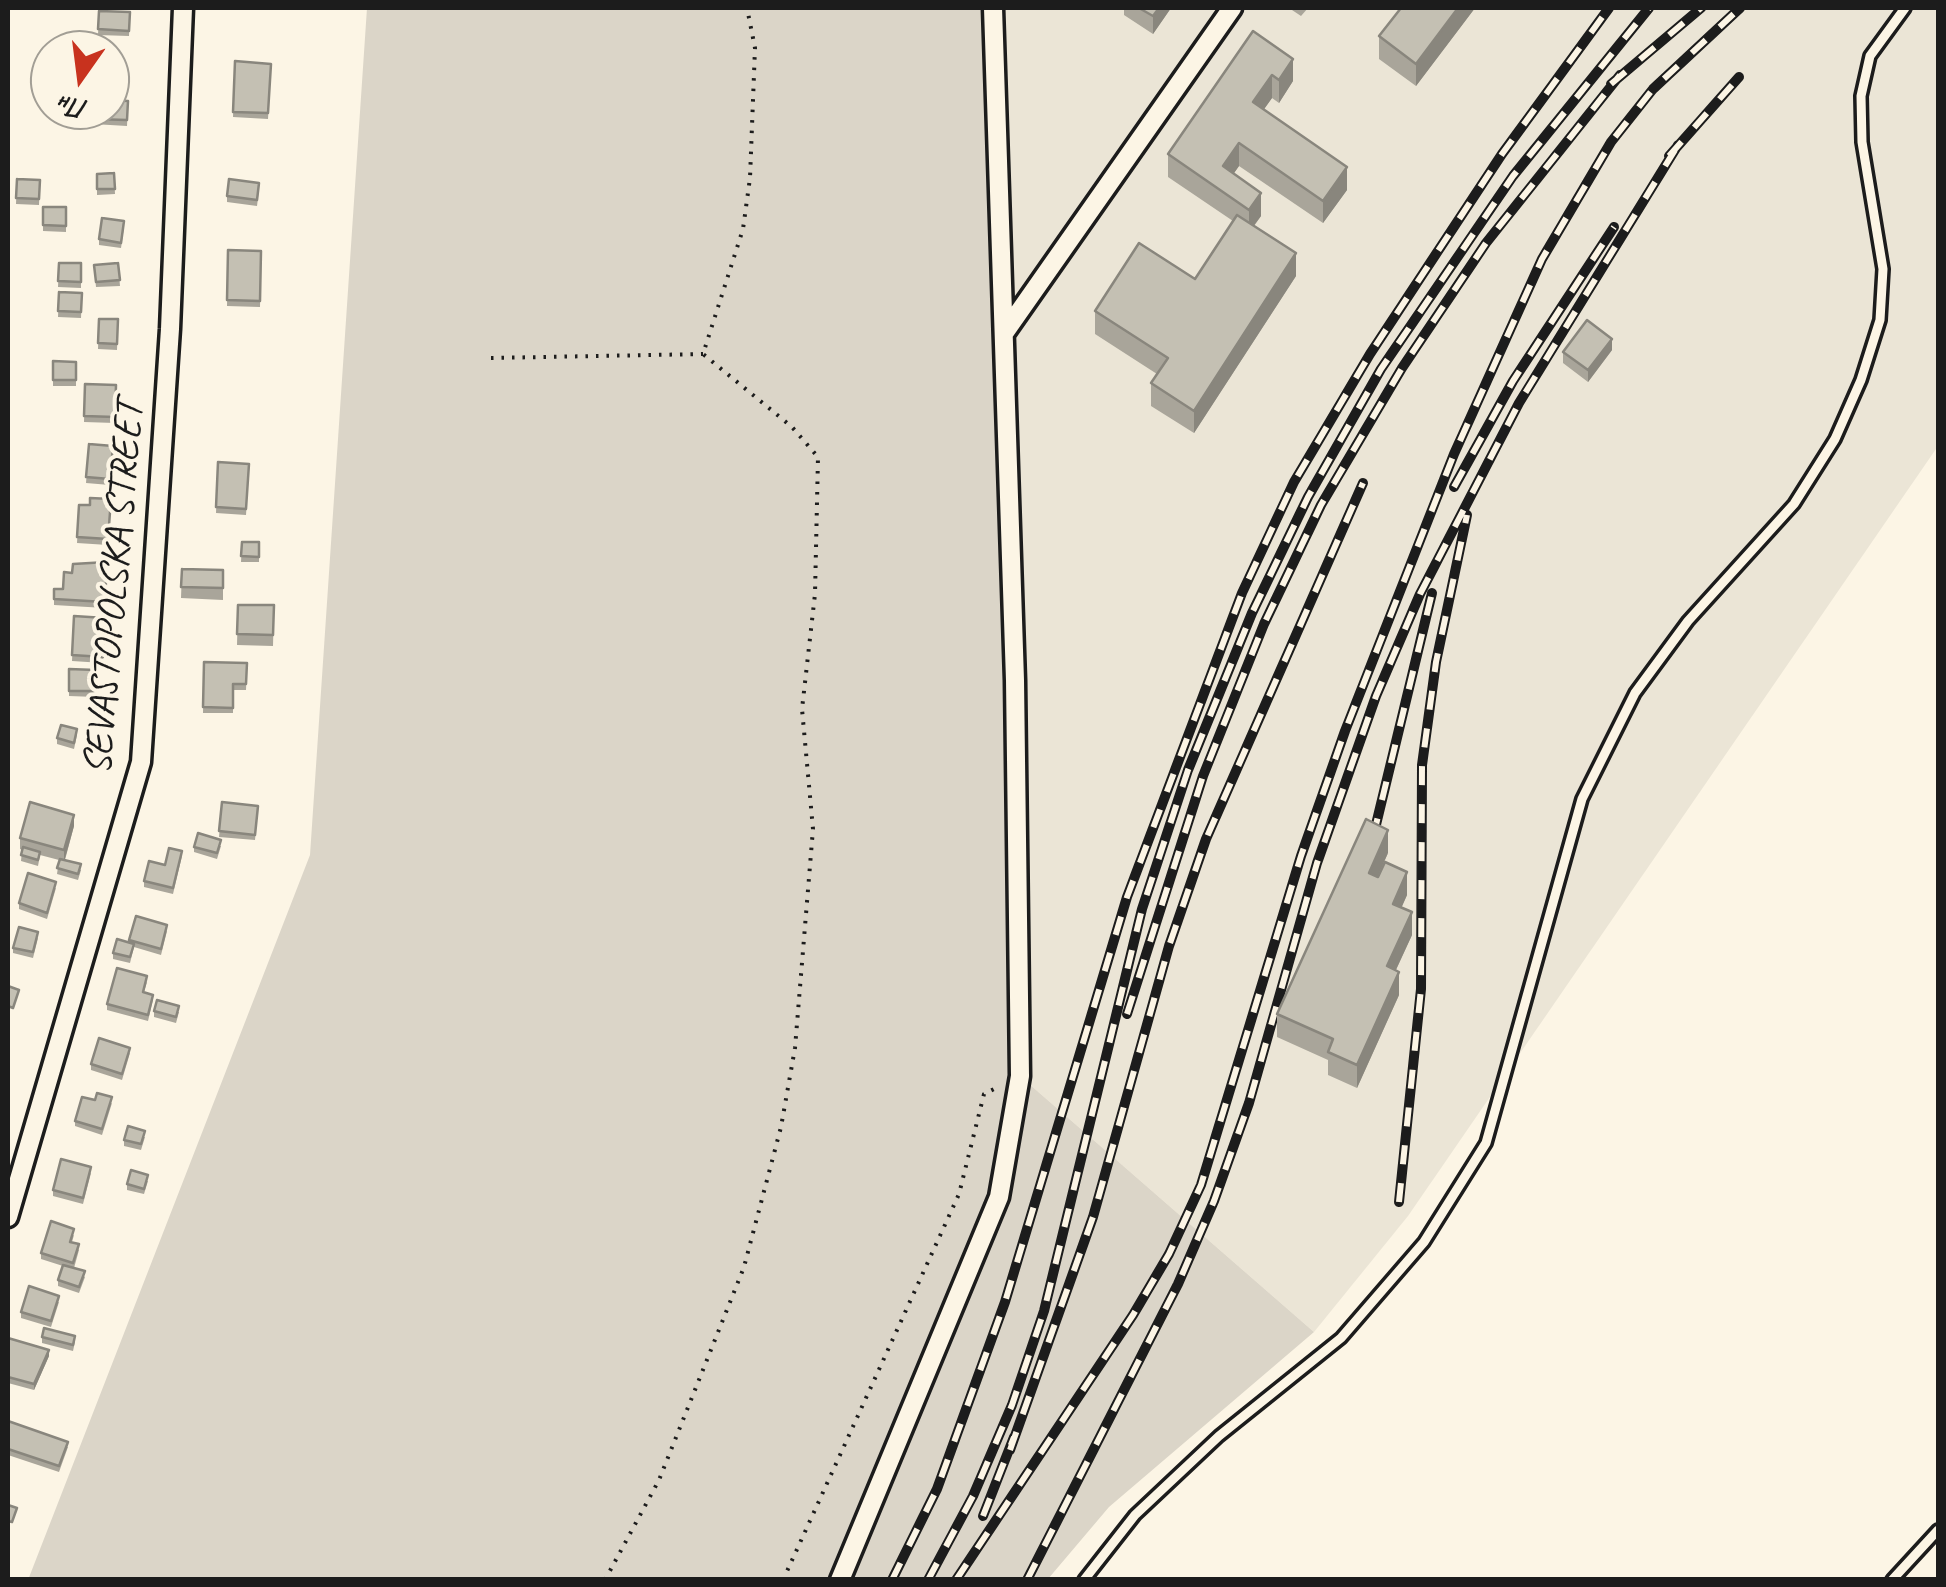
<!DOCTYPE html>
<meta charset="utf-8">
<style>
body{margin:0}
#map{position:relative;width:1946px;height:1587px;overflow:hidden;background:#fcf5e5;font-family:Caveat,sans-serif}
canvas{display:block}
.frame{position:absolute;inset:0;border:10px solid #1c1c1c;pointer-events:none}
.north{position:absolute;left:30px;top:30px;width:100px;height:100px;box-sizing:border-box;background:#fcf5e5;border:2px solid #a29e95;border-radius:50%;rotate:194deg;font-size:28px;font-weight:700;line-height:40px;text-align:center;color:#1c1c1c}
.north::after{content:'';display:block;margin:auto;width:35px;height:45px;background:#c8321e;clip-path:polygon(50% 0,100% 100%,50% 72%,0 100%)}
</style>
<div id="map">
<canvas width="1946" height="1587"></canvas>
<div class="frame"></div>
<div class="north">Пн</div>
</div>
<script>
const ctx = document.querySelector('canvas').getContext('2d');
ctx.lineJoin = 'round';
function fillPath(path, color) { ctx.fillStyle = color; ctx.fill(path, 'evenodd'); }
const shape = rows => new Path2D(rows.map(r => 'M' + r).join(''));
function trace(path, color, width, dash) { ctx.strokeStyle = color; ctx.lineWidth = width; ctx.lineCap = dash ? 'butt' : 'round'; ctx.setLineDash(dash || []); ctx.stroke(path); }
function drawText(font, color, halo, rows, align = 'center') {
  ctx.font = font + ' Caveat,sans-serif'; ctx.lineWidth = 8; ctx.setLineDash([]); ctx.textBaseline = 'middle'; ctx.strokeStyle = halo; ctx.fillStyle = color; for (const [text, x, y, turn = 0] of rows) {
    ctx.save(); ctx.translate(x, y); ctx.rotate((+turn || 0) * Math.PI / 180); ctx.textAlign = isNaN(turn) ? turn : align; if (halo) ctx.strokeText(text, 0, 0); ctx.fillText(text, 0, 0); ctx.restore();
  }
}
const built = shape([
 [998,8,1938,8,1938,446,1408,1216,1314,1332,1020,1076]
]);
const green = shape([
 [367,8,993,8,1020,1076,1314,1332,1109,1507,1048,1579,28,1580,310,855]
]);
const path = shape([
 [491,358,703,354],
 [605,1580,659,1480,744,1267,781,1127,795,1048,813,829,802,709,815,594,818,457,792,427,703,354,743,229,750,178,755,48,747,8],
 [783,1580,959,1194,984,1094,998,1087]
]);
const lane = shape([
 [1084,1580,1135,1515,1219,1436,1341,1338,1424,1242,1486,1143,1582,799,1635,693,1688,621,1794,504,1835,439,1861,380,1880,320,1883,269,1862,142,1861,96,1870,56,1905,8],
 [1892,1580,1938,1530]
]);
const street = shape([
 [1005,332,1232,8],
 [8,1217,141,762,170,329,183,8],
 [840,1580,999,1197,1020,1076,1015,680,993,8]
]);
const rail = shape([
 [1611,84,1701,8],
 [1669,156,1739,77],
 [1454,487,1513,381,1614,227],
 [1373,837,1432,593],
 [1127,1014,1203,776,1264,624,1321,505,1402,368,1486,243,1620,75],
 [1399,1202,1421,989,1422,765,1436,662,1467,515],
 [1010,1450,1093,1217,1169,946,1206,839,1363,483],
 [983,1516,1014,1437],
 [892,1580,937,1489,1005,1302,1127,897,1242,593,1294,482,1370,354,1502,154,1609,8],
 [928,1580,973,1496,1012,1405,1044,1311,1142,909,1188,770,1252,613,1308,497,1381,369,1513,176,1649,8],
 [956,1580,1133,1315,1169,1254,1201,1185,1301,856,1345,731,1454,454,1542,259,1611,142,1653,89,1740,8],
 [1027,1580,1178,1284,1214,1201,1249,1103,1317,863,1376,696,1420,594,1519,403,1678,145]
]);
const wall = shape([
 [1124,8,1171,8,1153,34,1124,15],
 [1289,8,1308,8,1301,16],
 [1475,8,1416,86,1379,59,1379,36],
 [99,11,130,12,129,36,98,35],
 [1253,31,1293,81,1279,103,1272,98,1263,110,1347,190,1323,223,1239,166,1233,174,1261,216,1254,226,1296,276,1194,433,1151,406,1151,383,1157,374,1095,334,1095,311,1195,279,1233,221,1168,177,1168,154],
 [235,61,271,64,268,119,233,117],
 [128,101,127,126,93,124,94,110],
 [114,173,115,194,97,195,97,174],
 [17,179,40,180,39,205,16,204],
 [259,189,257,206,227,202,227,196],
 [43,207,66,207,66,232,43,231],
 [124,227,121,248,99,245,99,239],
 [228,250,261,251,260,307,227,306],
 [59,263,81,263,81,288,58,287],
 [118,263,120,286,96,287,94,265],
 [59,292,82,293,81,318,58,317],
 [99,319,118,319,117,350,98,349],
 [1612,350,1588,382,1563,363,1563,352],
 [53,361,76,362,76,386,53,386],
 [85,384,116,385,115,423,84,422],
 [89,444,113,446,110,485,86,483],
 [218,462,249,464,246,515,216,513],
 [111,499,108,545,77,543,79,505,90,505],
 [242,542,259,542,259,562,241,562],
 [107,562,105,608,54,605,54,589,63,589,72,573],
 [182,569,223,570,223,600,181,598],
 [238,605,274,605,273,646,237,645],
 [74,616,105,618,103,663,72,661],
 [204,662,247,663,246,690,233,690,233,713,203,713],
 [69,669,96,670,96,697,69,696],
 [77,735,74,749,57,744,57,738],
 [222,802,258,806,255,840,219,837],
 [74,826,65,860,81,870,78,880,57,874,59,860,40,855,38,866,21,861,22,850,20,849,20,838],
 [221,846,217,859,194,852,194,847],
 [1388,853,1377,877,1407,895,1401,908,1412,935,1396,970,1399,995,1357,1088,1328,1075,1328,1060,1277,1037,1277,1014],
 [182,856,173,894,144,887,144,881,165,865],
 [56,888,47,919,19,909,19,903],
 [167,931,161,955,134,947,130,963,113,959,113,953,129,942,129,940],
 [38,938,33,958,13,953,13,948],
 [147,982,144,992,153,1000,148,1021,107,1010,107,1004],
 [154,1011,179,1012,176,1023,154,1017],
 [130,1053,122,1080,91,1070,91,1064],
 [112,1103,102,1135,75,1126,75,1121],
 [145,1137,141,1150,124,1146,124,1140],
 [91,1173,83,1204,53,1196,53,1190],
 [148,1181,144,1194,127,1190,127,1184],
 [74,1235,72,1242,79,1250,74,1268,85,1277,79,1293,58,1286,58,1280,63,1266,41,1259,41,1253],
 [59,1302,51,1327,21,1318,21,1312],
 [42,1337,75,1342,73,1351,42,1343],
 [8,1338,49,1356,34,1390,8,1383],
 [8,1421,68,1447,59,1472,8,1455]
]);
const shadedWall = shape([
 [1159,8,1171,8,1153,34,1153,16],
 [1458,8,1475,8,1416,86,1416,64],
 [1293,59,1293,81,1279,103,1279,80],
 [1272,75,1272,98,1253,125,1253,102],
 [1239,143,1239,166,1223,189,1223,166],
 [1347,167,1347,190,1323,223,1323,201],
 [1261,193,1261,216,1249,232,1249,210],
 [1296,253,1296,276,1194,433,1194,411],
 [1612,339,1612,350,1588,382,1588,370],
 [74,815,74,826,64,862,64,850],
 [1388,830,1388,853,1369,896,1369,873],
 [1407,872,1407,895,1393,927,1393,904],
 [1412,912,1412,935,1387,989,1387,966],
 [1399,972,1399,995,1357,1088,1357,1065],
 [49,1350,49,1356,34,1390,34,1384]
]);
const building = shape([
 [1139,8,1159,8,1153,16,1139,8],
 [1401,8,1458,8,1416,64,1379,36,1401,8],
 [99,11,130,12,129,31,98,29,99,11],
 [1253,31,1293,59,1279,80,1272,75,1253,102,1347,167,1323,201,1239,143,1223,166,1261,193,1249,210,1168,154,1253,31],
 [235,61,271,64,268,113,233,112,235,61],
 [110,100,128,101,127,120,93,119,94,110,110,110,110,100],
 [114,173,115,189,97,189,97,174,114,173],
 [17,179,40,180,39,199,16,198,17,179],
 [229,179,259,183,257,200,227,196,229,179],
 [43,207,66,207,66,226,43,225,43,207],
 [1237,215,1296,253,1194,411,1151,383,1168,358,1095,311,1139,243,1195,279,1237,215],
 [102,218,124,221,121,243,99,239,102,218],
 [228,250,261,251,260,301,227,300,228,250],
 [59,263,81,263,81,282,58,281,59,263],
 [118,263,120,280,96,282,94,265,118,263],
 [59,292,82,293,81,312,58,311,59,292],
 [99,319,118,319,117,344,98,343,99,319],
 [1587,320,1612,339,1588,370,1563,352,1587,320],
 [53,361,76,362,76,380,53,380,53,361],
 [85,384,116,385,115,417,84,416,85,384],
 [89,444,113,446,110,479,86,477,89,444],
 [218,462,249,464,246,509,216,507,218,462],
 [90,498,111,499,108,539,77,537,79,505,90,505,90,498],
 [242,542,259,542,259,557,241,556,242,542],
 [107,562,105,602,54,599,54,589,63,589,64,572,72,573,73,564,107,562],
 [182,569,223,570,223,588,181,587,182,569],
 [238,605,274,605,273,635,237,634,238,605],
 [74,616,105,618,103,657,72,655,74,616],
 [204,662,247,663,246,684,233,684,233,708,203,707,204,662],
 [69,669,96,670,96,691,69,691,69,669],
 [61,725,77,729,74,743,57,738,61,725],
 [30,802,74,815,64,850,20,838,30,802],
 [222,802,258,806,255,835,219,831,222,802],
 [1366,819,1388,830,1369,873,1378,877,1385,862,1407,872,1393,904,1412,912,1387,966,1399,972,1357,1065,1328,1052,1333,1039,1277,1014,1366,819],
 [198,833,221,840,217,853,194,847,198,833],
 [23,847,40,852,38,860,21,855,23,847],
 [169,848,182,851,173,888,144,881,149,861,165,865,169,848],
 [60,859,81,864,78,874,57,868,60,859],
 [28,873,56,882,47,913,19,903,28,873],
 [136,916,167,925,161,949,129,940,136,916],
 [19,927,38,932,33,952,13,948,19,927],
 [117,939,134,944,130,957,113,953,117,939],
 [117,968,147,976,143,992,153,995,148,1015,107,1004,117,968],
 [8,986,19,990,13,1008,8,1006,8,986],
 [157,1000,179,1006,176,1017,154,1011,157,1000],
 [99,1038,130,1048,122,1074,91,1064,99,1038],
 [97,1093,112,1097,102,1129,75,1121,82,1097,95,1100,97,1093],
 [128,1126,145,1131,141,1144,124,1140,128,1126],
 [61,1159,91,1167,83,1198,53,1190,61,1159],
 [131,1170,148,1175,144,1189,127,1184,131,1170],
 [51,1221,74,1229,70,1242,79,1244,73,1263,41,1253,51,1221],
 [63,1265,85,1271,79,1287,58,1280,63,1265],
 [29,1286,59,1296,51,1321,21,1312,29,1286],
 [44,1328,75,1336,73,1345,42,1337,44,1328],
 [8,1338,49,1350,34,1384,8,1377,8,1338],
 [8,1421,68,1442,59,1466,8,1449,8,1421],
 [8,1505,17,1508,12,1522,8,1521,8,1505]
]);
const streetNames = [
 ["SEVASTOPOLSKA STREET",115,588,-85]
];
fillPath(built, '#ebe5d6');
fillPath(green, '#dbd5c8');
trace(lane, '#1c1c1c', 16);
trace(street, '#1c1c1c', 25);
trace(path, '#1c1c1c', 4, [2.5, 8]);
trace(lane, '#fcf5e5', 9);
trace(street, '#fcf5e5', 18);
trace(rail, '#1c1c1c', 10);
trace(rail, '#fcf5e5', 6, [19]);
fillPath(wall, '#a9a59a');
fillPath(shadedWall, '#89867d');
fillPath(building, '#c4c0b3');
trace(building, '#89867d', 2.5);
drawText('40px', '#1c1c1c', '#fcf5e5', streetNames);
</script>
